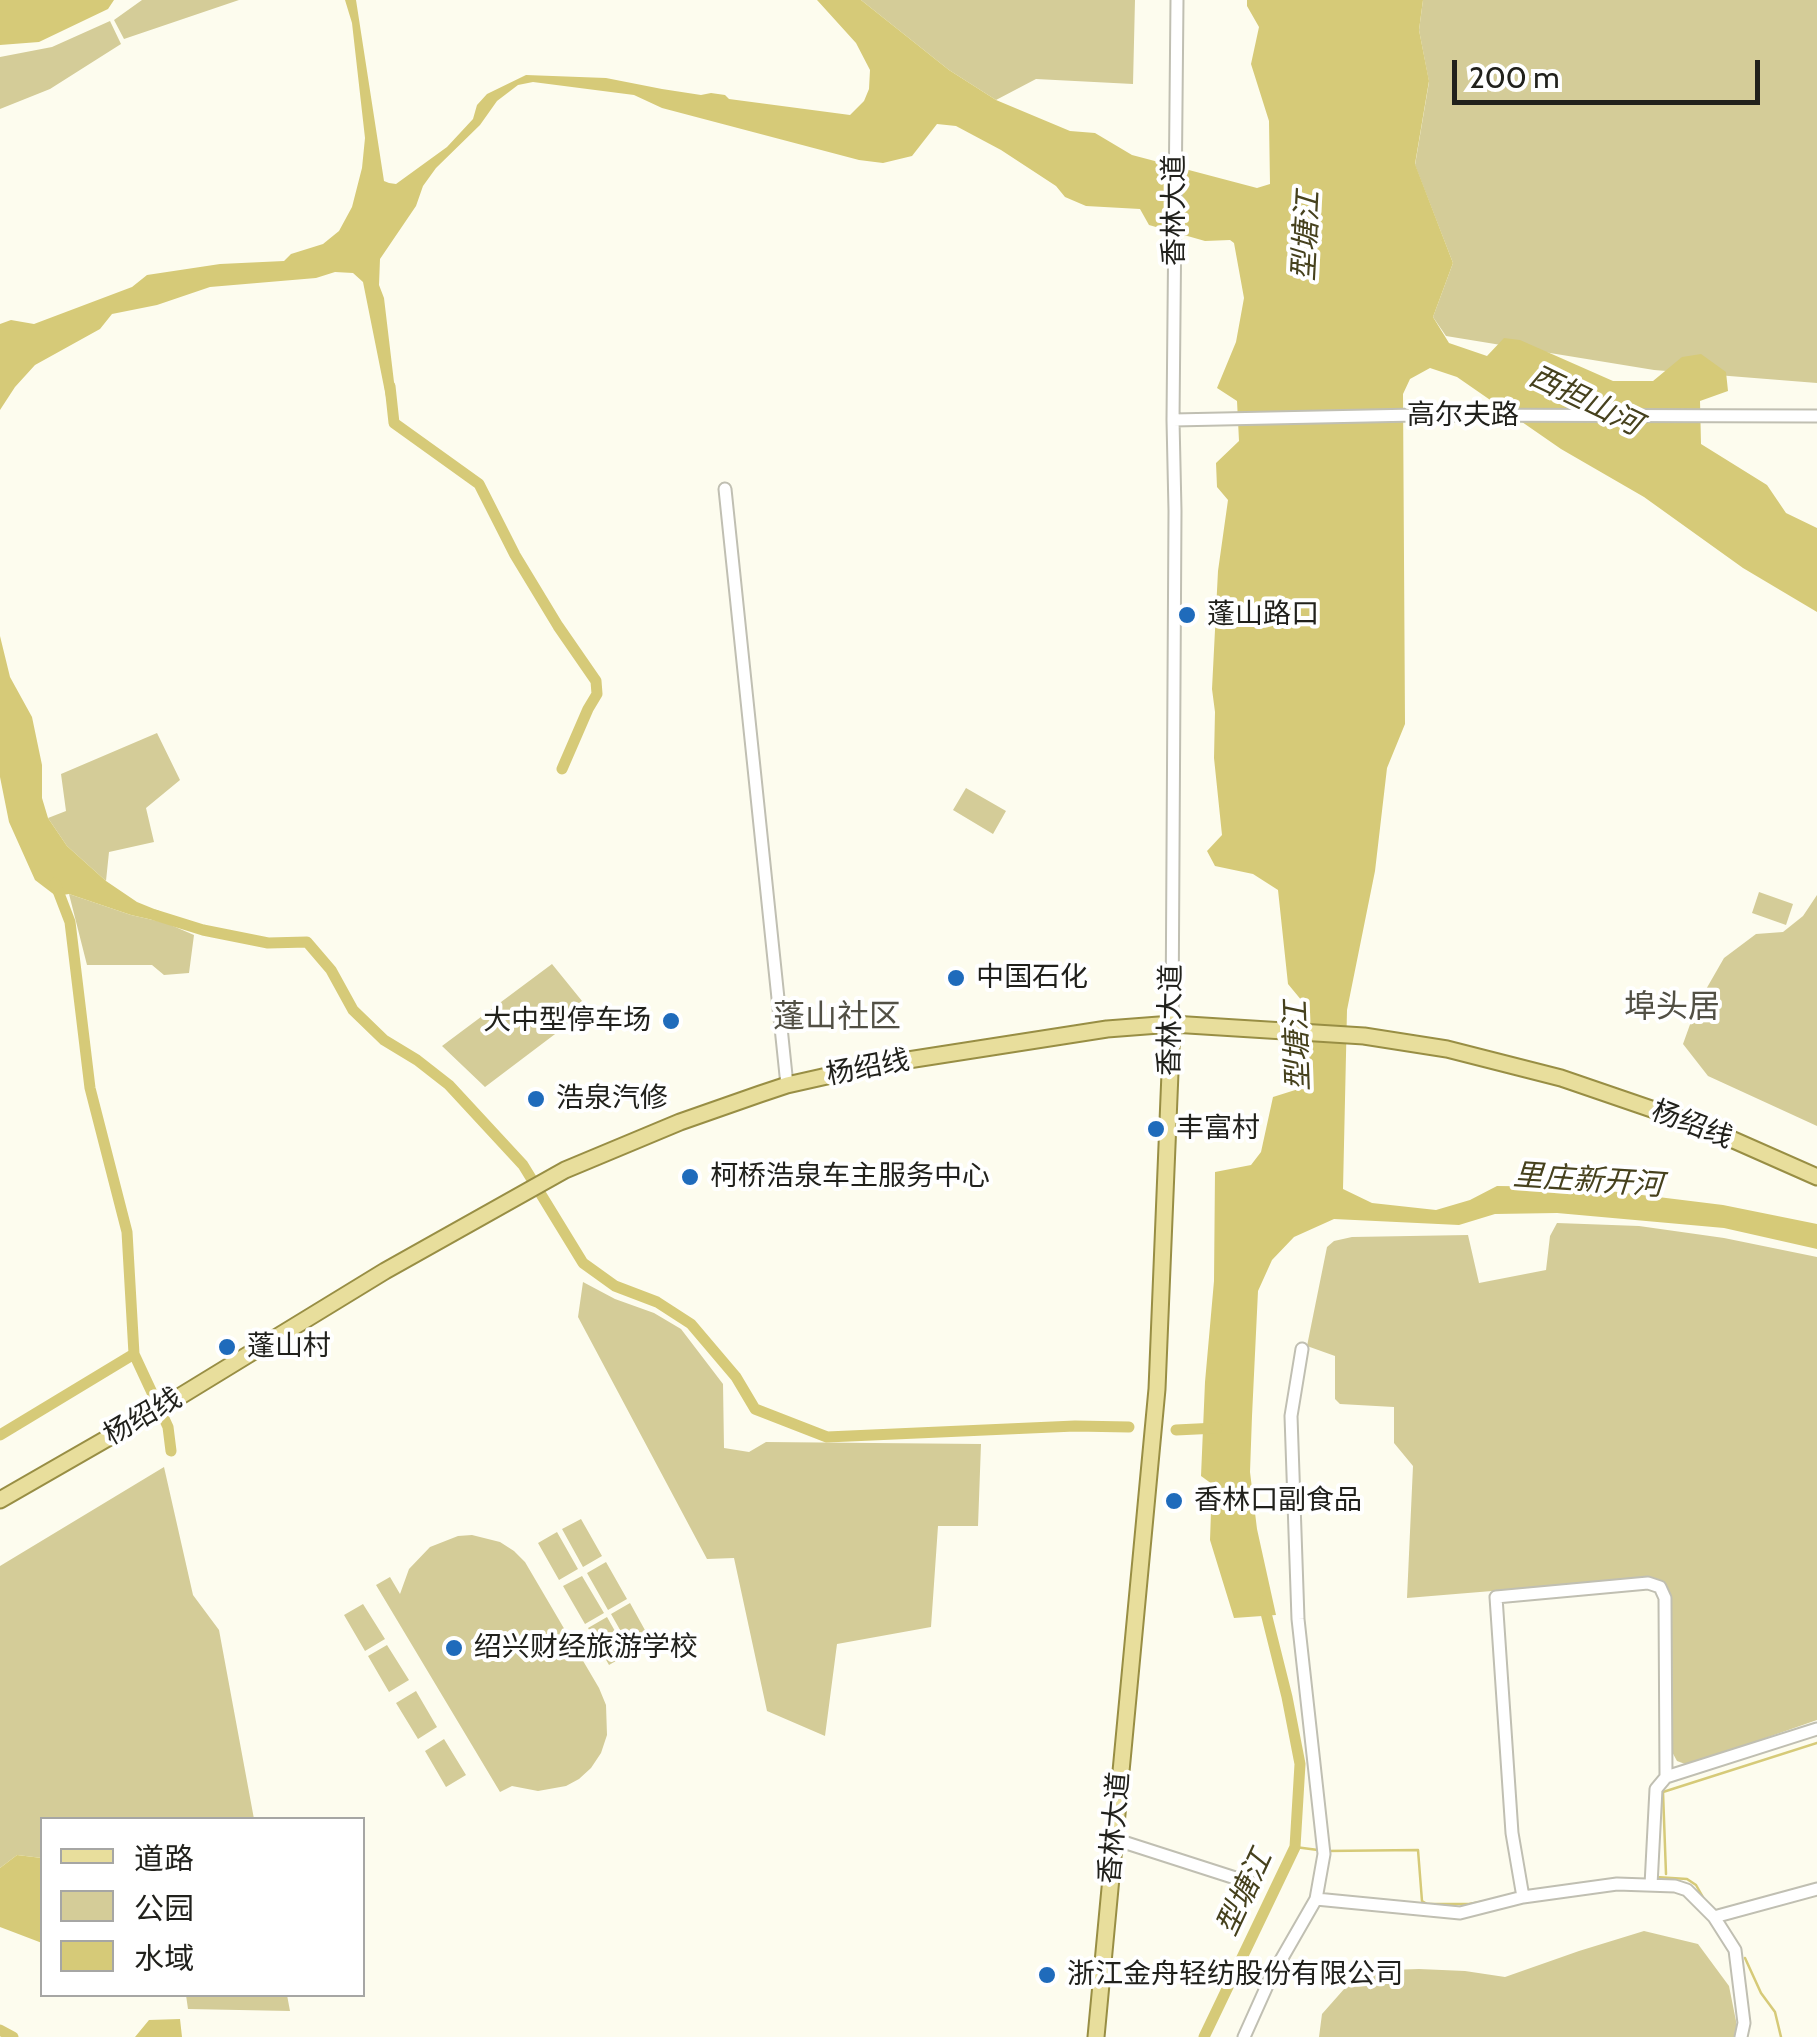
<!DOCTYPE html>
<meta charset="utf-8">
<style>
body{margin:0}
#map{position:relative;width:1817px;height:2037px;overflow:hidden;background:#fdfcee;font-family:Cabin,"Noto Sans SC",sans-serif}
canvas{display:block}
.legend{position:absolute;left:40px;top:1817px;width:325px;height:180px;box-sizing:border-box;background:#fff;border:2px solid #a6a6a4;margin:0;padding:12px 18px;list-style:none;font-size:30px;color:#21211c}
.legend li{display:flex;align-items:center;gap:20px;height:50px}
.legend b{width:50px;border:2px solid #a6a6a4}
.scale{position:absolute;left:1452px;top:60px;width:308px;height:45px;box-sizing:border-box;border:5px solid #21211c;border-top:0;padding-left:12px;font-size:30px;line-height:35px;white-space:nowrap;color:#21211c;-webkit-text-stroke:8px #fff;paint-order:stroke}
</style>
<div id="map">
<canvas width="1817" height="2037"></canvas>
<ul class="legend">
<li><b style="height:12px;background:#e8de9c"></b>道路</li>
<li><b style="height:28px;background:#d4cc98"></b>公园</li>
<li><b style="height:28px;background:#d6ca78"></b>水域</li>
</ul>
<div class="scale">200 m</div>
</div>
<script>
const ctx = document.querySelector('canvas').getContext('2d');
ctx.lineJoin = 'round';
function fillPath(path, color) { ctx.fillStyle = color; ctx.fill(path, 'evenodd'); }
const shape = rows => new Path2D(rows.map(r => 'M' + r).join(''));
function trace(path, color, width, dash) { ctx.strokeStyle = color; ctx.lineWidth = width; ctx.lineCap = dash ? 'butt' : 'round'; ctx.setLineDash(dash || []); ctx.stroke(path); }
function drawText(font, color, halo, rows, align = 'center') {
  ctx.font = font + ' Cabin,"Noto Sans SC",sans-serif'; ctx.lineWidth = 8; ctx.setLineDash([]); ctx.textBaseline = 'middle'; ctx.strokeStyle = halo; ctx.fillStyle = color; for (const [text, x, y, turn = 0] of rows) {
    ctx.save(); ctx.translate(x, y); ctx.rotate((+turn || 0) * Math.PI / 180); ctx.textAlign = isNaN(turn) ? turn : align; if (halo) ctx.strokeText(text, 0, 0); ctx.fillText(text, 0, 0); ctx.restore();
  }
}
const green = shape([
 [142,0,239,0,124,39,114,20],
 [861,0,1135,0,1133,84,1036,79,996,100,949,70],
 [1423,0,1817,0,1817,383,1654,370,1446,336,1433,317,1453,263,1415,165,1429,82,1419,30],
 [110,21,121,44,50,89,0,109,0,57,52,47],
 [157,733,180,780,146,808,154,842,109,852,106,881,67,846,48,818,66,811,61,774],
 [966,788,1006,811,993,834,953,810],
 [1759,892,1793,904,1786,925,1752,913],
 [69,894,131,915,166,923,194,935,189,973,164,975,152,965,87,965],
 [1817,895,1817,1126,1708,1076,1683,1044,1697,1005,1724,958,1756,934,1783,932,1803,916],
 [552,964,582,1001,564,1014,571,1022,485,1087,442,1046],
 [1557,1223,1639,1226,1724,1238,1817,1257,1817,1720,1688,1765,1677,1761,1671,1750,1670,1595,1664,1583,1650,1578,1407,1598,1413,1466,1394,1443,1394,1407,1340,1404,1335,1399,1335,1356,1307,1346,1327,1247,1334,1241,1352,1237,1468,1235,1479,1283,1546,1270,1550,1236],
 [583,1282,615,1299,654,1313,681,1329,723,1384,724,1448,749,1452,766,1442,981,1444,978,1526,938,1526,931,1627,837,1644,825,1736,767,1711,734,1558,707,1559,578,1317],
 [164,1467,193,1595,219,1630,254,1819,42,1820,42,1858,17,1855,0,1868,0,1566],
 [581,1519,602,1556,583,1567,562,1529],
 [557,1532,578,1569,559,1580,538,1543],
 [472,1535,500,1542,514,1551,525,1562,599,1688,606,1705,607,1735,601,1753,591,1768,579,1779,566,1786,538,1791,512,1786,500,1792,376,1585,390,1577,400,1594,409,1569,430,1547,458,1536],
 [606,1562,627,1599,608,1610,587,1573],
 [582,1576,604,1613,585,1624,563,1586],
 [630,1603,651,1641,632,1651,611,1614],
 [363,1604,385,1639,365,1651,344,1615],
 [607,1617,628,1654,609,1665,588,1628],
 [387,1645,409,1680,389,1692,368,1656],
 [416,1691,437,1727,418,1739,396,1703],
 [444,1739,466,1775,446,1787,425,1751],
 [1644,1931,1698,1944,1729,1986,1738,2031,1735,2037,1319,2037,1322,2014,1360,1971,1419,1969,1465,1971,1505,1977,1579,1951],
 [186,1995,287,1995,290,2011,188,2009]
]);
const water = shape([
 [0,0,114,0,108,9,39,42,0,45],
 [345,0,356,0,384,181,389,183,396,184,447,147,473,119,477,105,487,94,526,75,606,78,662,89,701,95,711,93,725,95,729,99,850,115,864,101,869,89,870,70,856,43,817,0,861,0,949,70,996,100,1070,131,1095,133,1132,155,1257,188,1270,184,1269,121,1251,64,1259,27,1247,6,1247,0,1423,0,1419,30,1429,81,1415,164,1453,263,1433,317,1449,343,1487,356,1504,338,1520,340,1613,381,1653,381,1682,357,1701,354,1726,372,1728,391,1700,401,1701,444,1767,485,1786,513,1817,528,1817,612,1743,568,1644,497,1561,449,1457,377,1430,368,1410,379,1403,394,1405,724,1387,768,1375,871,1347,1010,1343,1189,1372,1203,1436,1210,1470,1200,1497,1186,1577,1187,1723,1205,1817,1224,1817,1249,1724,1228,1557,1213,1495,1214,1459,1225,1334,1219,1294,1237,1272,1260,1258,1291,1252,1416,1250,1472,1257,1529,1276,1615,1234,1618,1210,1540,1212,1484,1201,1476,1205,1382,1214,1281,1215,1172,1251,1165,1261,1152,1273,1097,1308,1086,1307,1007,1288,984,1278,890,1253,874,1215,866,1207,851,1222,835,1214,758,1215,712,1212,689,1218,571,1228,500,1217,487,1216,463,1239,441,1237,401,1217,388,1236,342,1244,298,1234,243,1230,240,1205,241,1149,225,1140,209,1086,206,1065,197,1056,186,1001,150,956,126,937,124,912,156,883,163,859,160,662,108,634,95,533,82,518,85,497,101,480,125,436,168,423,186,416,206,380,259,379,285,384,298,396,399,387,402,363,282,353,273,335,272,316,278,210,287,157,305,112,314,100,329,35,365,15,387,0,410,0,324,11,320,34,324,132,287,147,275,220,264,284,261,291,254,323,244,339,231,352,207,362,168,365,138,352,23],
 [0,636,10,677,32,717,42,765,42,798,48,818,67,846,106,881,137,902,169,915,166,923,131,915,69,894,56,896,35,880,9,822,0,777],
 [17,1855,42,1858,42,1943,0,1927,0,1868],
 [180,2019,182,2037,135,2037,149,2020]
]);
const stream = shape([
 [1295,1847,1318,1850],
 [1326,1851,1418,1850,1422,1901,1427,1904,1469,1904,1485,1901],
 [1666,1874,1663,1792,1817,1743],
 [1656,1877,1687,1879,1696,1885,1704,1899],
 [1745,1958,1761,1993,1775,2012,1781,2037]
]);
const canal = shape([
 [390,386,394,423,479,484,515,555,558,626,596,681,597,694,588,709,562,769],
 [155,915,203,930,268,943,307,942,331,970,353,1010,384,1040,417,1060,449,1085,523,1165,583,1263,615,1286,657,1302,691,1324,736,1377,755,1409,827,1437,1075,1426,1129,1427],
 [134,1354,168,1427,171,1451],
 [1176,1430,1217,1428],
 [0,1435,134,1354,127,1232,90,1088,70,922,55,883],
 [0,2030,13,2037],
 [1204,2037,1295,1847,1300,1764,1287,1697,1263,1601]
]);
const minor = shape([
 [1173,420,1416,415,1817,416],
 [725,489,787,1085],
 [1172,1024,1175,511,1173,420,1177,0],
 [1114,1839,1254,1884],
 [1651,1885,1656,1789,1666,1777],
 [1523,1897,1512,1833,1496,1597,1648,1583,1660,1587,1665,1598,1666,1777,1817,1729],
 [1316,1899,1460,1913,1523,1897,1617,1884,1675,1886,1687,1890,1714,1917,1735,1950,1744,2023,1741,2037],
 [1714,1917,1817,1889],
 [1244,2037,1270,1979,1316,1899,1324,1854,1298,1619,1291,1416,1302,1349]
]);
const major = shape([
 [0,1500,174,1400,385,1271,565,1170,680,1122,760,1094,787,1085,876,1065,1107,1029,1172,1024,1364,1036,1447,1049,1561,1078,1704,1127,1817,1177],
 [1096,2037,1157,1389,1172,1024]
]);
const markers = [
 [1187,615,10,"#1f6bbb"],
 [956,978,10,"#1f6bbb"],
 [671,1021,10,"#1f6bbb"],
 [536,1099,10,"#1f6bbb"],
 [1156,1129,10,"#1f6bbb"],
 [690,1177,10,"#1f6bbb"],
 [227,1347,10,"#1f6bbb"],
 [1174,1501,10,"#1f6bbb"],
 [454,1648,10,"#1f6bbb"],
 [1047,1975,10,"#1f6bbb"]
];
const streetNames = [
 ["香林大道",1175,210,-90],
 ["高尔夫路",1463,416],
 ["香林大道",1171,1020,-89],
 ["杨绍线",868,1068,-11],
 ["杨绍线",1692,1125,21],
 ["杨绍线",143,1417,-30],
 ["香林大道",1115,1828,-85]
];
const poiNames = [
 ["蓬山路口",1207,615],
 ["中国石化",976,978],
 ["大中型停车场",651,1021,"right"],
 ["浩泉汽修",556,1099],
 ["丰富村",1176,1129],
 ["柯桥浩泉车主服务中心",710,1177],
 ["蓬山村",247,1347],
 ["香林口副食品",1194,1501],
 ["绍兴财经旅游学校",474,1648],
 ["浙江金舟轻纺股份有限公司",1067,1975]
];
const waterNames = [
 ["型塘江",1307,236,-87],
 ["西担山河",1585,401,26],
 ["型塘江",1298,1046,-92],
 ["里庄新开河",1588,1181,4],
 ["型塘江",1245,1893,-65]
];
const quarterNames = [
 ["埠头居",1672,1008],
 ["蓬山社区",837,1018]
];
fillPath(green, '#d4cc98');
fillPath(water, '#d6ca78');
trace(stream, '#d6ca78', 2.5);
trace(canal, '#d6ca78', 11);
trace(minor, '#c0bfb2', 15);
trace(major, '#988e44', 19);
trace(minor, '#fff', 11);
trace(major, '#e8de9c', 15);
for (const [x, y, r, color] of markers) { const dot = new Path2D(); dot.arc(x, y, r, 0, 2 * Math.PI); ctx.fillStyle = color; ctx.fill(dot); trace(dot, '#fff', 4); }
drawText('28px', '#21211c', '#fff', streetNames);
drawText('28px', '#21211c', '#fff', poiNames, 'left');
drawText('italic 30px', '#46411d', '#fff', waterNames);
drawText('32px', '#525045', '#fff', quarterNames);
</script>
